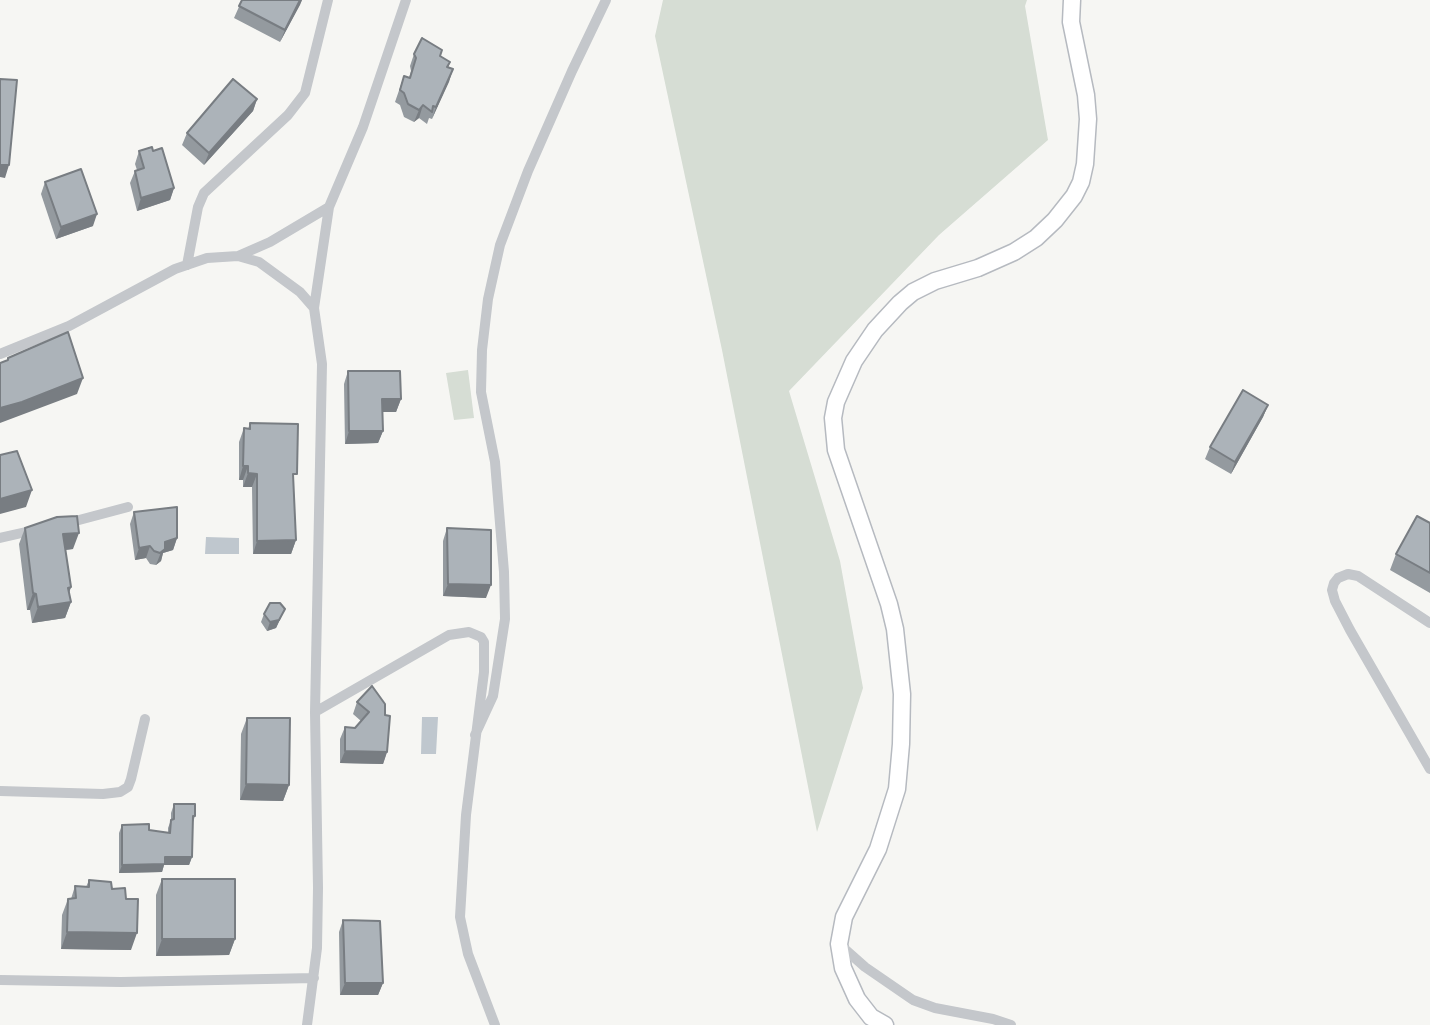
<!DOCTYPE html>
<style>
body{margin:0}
canvas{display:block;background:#f6f6f3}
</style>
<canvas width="1430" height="1025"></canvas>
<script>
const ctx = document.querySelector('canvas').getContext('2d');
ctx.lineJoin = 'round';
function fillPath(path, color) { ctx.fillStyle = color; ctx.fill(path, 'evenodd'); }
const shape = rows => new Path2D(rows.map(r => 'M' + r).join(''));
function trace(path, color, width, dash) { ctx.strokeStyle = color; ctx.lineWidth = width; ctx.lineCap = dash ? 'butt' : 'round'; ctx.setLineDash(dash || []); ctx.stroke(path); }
const green = shape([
 [663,0,1027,0,1025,6,1048,140,939,235,789,391,840,561,863,688,817,832,722,350,655,36],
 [468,370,474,418,454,420,446,373]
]);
const water = shape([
 [206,537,239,538,239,554,205,554],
 [422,717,438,717,436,754,421,754]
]);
const street = shape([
 [238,256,270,242,329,207],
 [187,265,198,207,204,193,288,115,305,93,328,0],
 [314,308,329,207,363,127,406,0],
 [0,354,69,326,175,269,207,258,238,256,259,262,300,292,314,308,322,364,315,712,318,888,317,948,307,1025],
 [64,524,128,507],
 [0,538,35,530],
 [1430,623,1358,576,1348,574,1338,578,1334,583,1332,590,1335,601,1350,630,1430,769],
 [315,712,449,635,469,632,481,637,484,642,484,672,466,815,460,917,468,954,495,1025],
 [475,735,493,696,505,619,504,572,495,462,481,392,482,350,488,299,500,245,528,171,572,71,606,0],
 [0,791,103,794,120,792,128,787,131,779,145,719],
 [839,944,865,967,913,1000,935,1008,993,1019,1011,1025],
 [0,980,121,982,314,978]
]);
const secondary = shape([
 [885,1025,871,1017,857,999,843,968,839,944,844,917,878,849,897,789,901,744,902,694,895,629,889,604,836,450,833,418,836,402,854,361,875,330,900,303,913,292,935,281,978,268,1014,252,1036,238,1055,220,1074,196,1081,182,1085,164,1088,119,1086,95,1071,22,1072,0]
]);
const wall = shape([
 [242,0,302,0,280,42,234,18],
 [414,54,440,56,450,62,448,68,453,69,432,119,429,118,427,124,419,118,414,122,404,117,400,105,395,102,404,76,409,78,411,71,410,66],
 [257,99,253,111,204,165,182,145,187,133],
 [139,151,153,151,174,188,170,200,137,211,130,183,135,171,137,170,135,164],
 [45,182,93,226,56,239,41,194],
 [348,371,401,399,396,412,382,412,383,431,378,443,345,444,344,384],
 [1268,405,1263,417,1231,474,1205,459,1210,447],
 [250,423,293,484,296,540,291,554,253,554,252,487,243,487,243,480,239,480,239,442,244,428,248,429],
 [134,512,177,538,173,550,163,553,161,561,156,565,150,564,146,558,135,560,130,524],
 [1430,523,1430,593,1390,570,1396,554],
 [25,528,73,549,65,550,71,587,69,593,71,602,65,618,32,623,30,610,27,610,19,544],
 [447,528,486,598,443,596,443,541],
 [285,609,276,628,267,631,261,622,264,614],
 [357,702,385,715,387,752,383,764,340,763,340,739,345,727,355,728,361,721,353,714],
 [247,718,289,785,283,801,240,800,241,734],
 [174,804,195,816,193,822,192,857,189,865,164,865,162,872,119,873,119,833,122,825,168,833,168,828,171,820,171,813],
 [162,879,235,939,229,955,156,956,156,895],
 [89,880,112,889,131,950,61,949,62,915,68,899,71,899,75,886,86,887],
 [343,920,383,983,378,995,340,995,339,932]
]);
const shadedWall = shape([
 [300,0,302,0,300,5,280,42,285,30],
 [453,69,449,82,432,119,436,107],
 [257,99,253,111,204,165,209,153],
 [423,105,419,118,414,122,419,110],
 [0,165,9,165,5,178,0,177],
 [174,188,170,200,137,211,141,198],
 [97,214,93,226,56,239,61,227],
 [83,378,77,394,0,423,0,408],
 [382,399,401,399,396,412,378,412],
 [1268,405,1263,417,1231,474,1235,462],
 [349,431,383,431,378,443,345,444],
 [243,466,248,466,243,480,239,480],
 [248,473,257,474,252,487,243,487],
 [32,490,26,507,0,514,0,499],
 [79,533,73,549,57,551,63,534],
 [177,538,173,550,163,553,161,561,156,565,165,542],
 [296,540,291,554,253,554,257,541],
 [150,546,146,558,135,560,139,548],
 [448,584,491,585,486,598,443,596],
 [71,587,65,603,71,602,65,618,32,623,38,607],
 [33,593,36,594,30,610,27,610],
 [285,609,276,628,267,631,270,622],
 [345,751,387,752,383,764,340,763],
 [246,784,289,785,283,801,240,800],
 [165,857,192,857,189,865,164,865,162,872,119,873,122,865],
 [67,932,137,933,131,950,61,949],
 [162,939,235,939,229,955,156,956],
 [345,983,383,983,378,995,340,995]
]);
const building = shape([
 [242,0,300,0,285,30,239,6,242,0],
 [422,38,442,50,440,56,450,62,447,67,453,69,436,107,433,106,432,112,423,105,419,110,408,104,404,93,400,90,404,76,410,78,416,58,414,54,422,38],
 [0,79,17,80,9,165,0,165,0,79],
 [233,79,257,99,209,153,187,133,233,79],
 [152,147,153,151,162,148,174,188,141,198,135,171,144,168,139,151,152,147],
 [81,169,97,214,61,227,45,182,81,169],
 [68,332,83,378,22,402,0,408,0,363,8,360,8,358,68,332],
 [348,371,400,371,401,399,382,399,383,431,349,431,348,371],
 [1243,390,1268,405,1235,462,1210,447,1243,390],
 [250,423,298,424,297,474,293,474,296,540,257,541,257,474,248,473,248,466,243,466,244,428,250,429,250,423],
 [17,451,32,490,0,499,0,455,17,451],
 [177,507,177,538,165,542,165,549,160,553,154,551,150,546,139,548,134,512,177,507],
 [77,516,79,533,63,534,71,587,68,588,71,602,38,607,36,594,33,593,25,528,57,517,77,516],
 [1417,516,1430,523,1430,573,1396,554,1417,516],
 [447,528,491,530,491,585,448,584,447,528],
 [270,603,280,603,285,609,279,620,270,622,264,614,270,603],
 [372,686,385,704,385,715,390,716,387,752,345,751,345,727,355,728,369,712,357,702,372,686],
 [247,718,290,718,289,785,246,784,247,718],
 [174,804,195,804,195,816,193,816,192,857,165,857,165,864,122,865,122,825,149,824,149,830,170,833,171,820,174,819,174,804],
 [162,879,235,879,235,939,162,939,162,879],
 [89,880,111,882,112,889,125,888,126,899,138,899,137,933,67,932,68,899,76,898,75,886,89,887,89,880],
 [343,920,380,921,383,983,345,983,343,920]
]);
fillPath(green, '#d6ddd4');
fillPath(water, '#bfc7ce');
trace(secondary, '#b6bac0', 19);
trace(street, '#c4c7cb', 10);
trace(secondary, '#fff', 16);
fillPath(wall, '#949a9f');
fillPath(shadedWall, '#787d82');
fillPath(building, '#acb3b9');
trace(building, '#787d82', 2);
</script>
